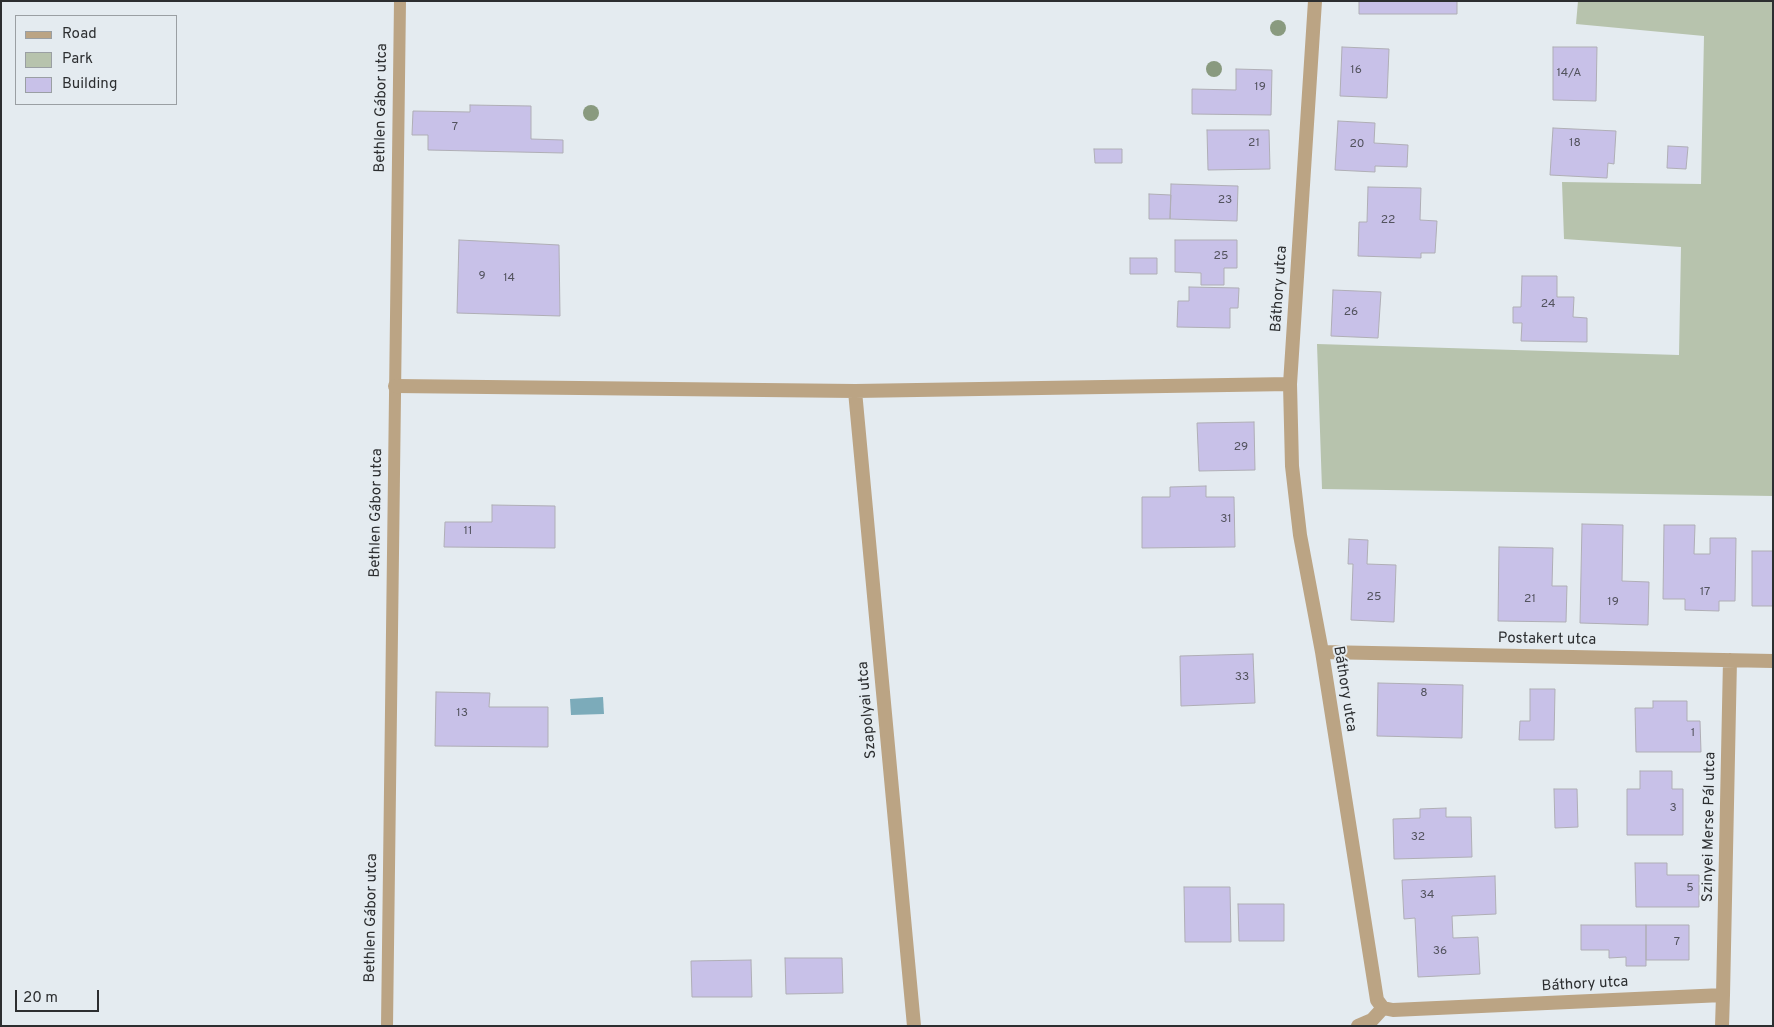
<!DOCTYPE html>
<meta charset="utf-8">
<style>
body{margin:0}
#map{position:relative;width:1774px;height:1027px;overflow:hidden;background:#e4ebf0;font-family:Overpass,sans-serif}
canvas{display:block}
.frame{position:absolute;inset:0;border:2px solid #2c2e30;pointer-events:none}
.legend{position:absolute;left:15px;top:15px;width:162px;height:90px;box-sizing:border-box;background:#e4ebf0;border:1px solid #9a9fa3;margin:0;padding:6px 9px;list-style:none;font-size:15px;color:#2c2e30}
.legend li{display:flex;align-items:center;gap:10px;height:25px}
.legend b{width:25px;border:1px solid #9a9fa3}
.scale{position:absolute;left:15px;top:990px;width:84px;height:22px;box-sizing:border-box;border:2px solid #2c2e30;border-top:0;padding-left:6px;font-size:15px;line-height:18px;white-space:nowrap;color:#2c2e30;-webkit-text-stroke:4px #e4ebf0;paint-order:stroke}
</style>
<div id="map">
<canvas width="1774" height="1027"></canvas>
<div class="frame"></div>
<ul class="legend">
<li><b style="height:6px;background:#bba484"></b>Road</li>
<li><b style="height:14px;background:#b7c3ad"></b>Park</li>
<li><b style="height:14px;background:#c8c1e8"></b>Building</li>
</ul>
<div class="scale">20 m</div>
</div>
<script>
const ctx = document.querySelector('canvas').getContext('2d');
ctx.lineJoin = 'round';
function fillPath(path, color) { ctx.fillStyle = color; ctx.fill(path, 'evenodd'); }
const shape = rows => new Path2D(rows.map(r => 'M' + r).join(''));
function trace(path, color, width, dash) { ctx.strokeStyle = color; ctx.lineWidth = width; ctx.lineCap = dash ? 'butt' : 'round'; ctx.setLineDash(dash || []); ctx.stroke(path); }
function drawText(font, color, halo, rows, align = 'center') {
  ctx.font = font + ' Overpass,sans-serif'; ctx.lineWidth = 4; ctx.setLineDash([]); ctx.textBaseline = 'middle'; ctx.strokeStyle = halo; ctx.fillStyle = color; for (const [text, x, y, turn = 0] of rows) {
    ctx.save(); ctx.translate(x, y); ctx.rotate((+turn || 0) * Math.PI / 180); ctx.textAlign = isNaN(turn) ? turn : align; if (halo) ctx.strokeText(text, 0, 0); ctx.fillText(text, 0, 0); ctx.restore();
  }
}
const green = shape([
 [1578,1,1773,1,1773,496,1322,489,1317,344,1679,355,1681,247,1564,239,1562,182,1701,184,1704,36,1576,24]
]);
const water = shape([
 [603,697,604,714,571,715,570,699]
]);
const building = shape([
 [1359,1,1457,1,1457,14,1359,14,1359,1],
 [1342,47,1389,49,1387,98,1340,96,1342,47],
 [1553,47,1597,47,1596,101,1553,100,1553,47],
 [1236,69,1272,70,1271,115,1192,114,1192,89,1236,90,1236,69],
 [470,105,531,106,531,139,563,140,563,153,428,150,428,135,412,135,413,111,470,112,470,105],
 [1338,121,1375,123,1374,143,1408,145,1407,167,1375,166,1375,172,1335,170,1338,121],
 [1553,128,1616,131,1614,164,1608,163,1607,178,1550,175,1553,128],
 [1207,130,1269,130,1270,169,1208,170,1207,130],
 [1668,146,1688,147,1686,169,1667,168,1668,146],
 [1094,149,1122,149,1122,163,1095,163,1094,149],
 [1171,184,1238,186,1237,221,1170,219,1171,184],
 [1368,187,1421,188,1420,220,1437,221,1435,253,1421,253,1421,258,1358,256,1359,222,1367,222,1368,187],
 [1149,194,1171,195,1170,219,1149,219,1149,194],
 [459,240,559,245,560,316,457,313,459,240],
 [1175,240,1237,240,1237,268,1224,268,1224,285,1201,285,1201,273,1175,272,1175,240],
 [1130,258,1157,258,1157,274,1130,274,1130,258],
 [1522,276,1557,276,1557,297,1574,297,1573,317,1587,318,1587,342,1521,341,1522,323,1513,323,1513,307,1521,307,1522,276],
 [1189,287,1239,288,1238,308,1230,308,1230,328,1177,327,1178,301,1189,301,1189,287],
 [1333,290,1381,292,1378,338,1331,336,1333,290],
 [1254,422,1255,470,1199,471,1197,423,1254,422],
 [1206,486,1206,497,1234,497,1235,547,1142,548,1142,497,1170,497,1170,487,1206,486],
 [492,505,555,506,555,548,444,547,445,522,492,522,492,505],
 [1582,524,1623,525,1622,581,1649,582,1648,625,1580,623,1582,524],
 [1664,525,1695,525,1694,554,1710,554,1710,538,1736,538,1735,601,1719,601,1719,611,1685,610,1685,599,1663,599,1664,525],
 [1349,539,1368,540,1367,564,1396,565,1394,622,1351,620,1353,564,1348,564,1349,539],
 [1499,547,1553,548,1552,586,1567,586,1566,622,1498,621,1499,547],
 [1752,551,1773,551,1773,606,1752,606,1752,551],
 [1253,654,1255,703,1181,706,1180,656,1253,654],
 [1378,683,1463,685,1462,738,1377,736,1378,683],
 [1530,689,1555,689,1554,740,1519,740,1520,721,1530,721,1530,689],
 [436,692,490,693,489,707,548,707,548,747,435,746,436,692],
 [1653,701,1687,701,1687,721,1700,721,1701,752,1636,752,1635,708,1653,708,1653,701],
 [1640,771,1672,771,1672,789,1683,789,1683,835,1627,835,1627,789,1640,789,1640,771],
 [1554,789,1577,789,1578,827,1555,828,1554,789],
 [1446,808,1446,817,1471,817,1472,857,1394,859,1393,819,1420,818,1420,809,1446,808],
 [1635,863,1667,863,1667,875,1699,875,1699,907,1636,907,1635,863],
 [1495,876,1496,914,1452,916,1453,938,1478,937,1480,974,1418,977,1415,918,1404,919,1402,880,1495,876],
 [1184,887,1230,887,1231,942,1185,942,1184,887],
 [1238,904,1284,904,1284,941,1239,941,1238,904],
 [1581,925,1646,925,1646,966,1626,966,1626,957,1609,958,1609,950,1581,950,1581,925],
 [1646,925,1689,925,1689,960,1646,960,1646,925],
 [785,958,842,958,843,993,786,994,785,958],
 [751,960,752,997,692,997,691,961,751,960]
]);
const service = shape([
 [387,1026,400,1]
]);
const minor = shape([
 [1315,1,1290,384,1292,466,1300,535,1322,652,1377,1000,1383,1008,1393,1010,1723,995,1722,1026],
 [395,386,855,391,1290,384],
 [855,391,914,1026],
 [1322,652,1773,661],
 [1723,995,1730,660],
 [1358,1026,1372,1020,1383,1008]
]);
const trees = [
 [1278,28],
 [1214,69],
 [591,113]
];
const numberNames = [
 ["16",1356,71],
 ["14/A",1569,74],
 ["19",1260,88],
 ["7",455,128],
 ["21",1254,144],
 ["18",1575,144],
 ["20",1357,145],
 ["23",1225,201],
 ["22",1388,221],
 ["25",1221,257],
 ["9",482,277],
 ["14",509,279],
 ["24",1548,305],
 ["26",1351,313],
 ["29",1241,448],
 ["31",1226,520],
 ["11",468,532],
 ["17",1705,593],
 ["25",1374,598],
 ["21",1530,600],
 ["19",1613,603],
 ["33",1242,678],
 ["8",1424,694],
 ["13",462,714],
 ["1",1693,734],
 ["3",1673,809],
 ["32",1418,838],
 ["5",1690,889],
 ["34",1427,896],
 ["7",1677,943],
 ["36",1440,952]
];
const streetNames = [
 ["Bethlen Gábor utca",382,108,-89],
 ["Báthory utca",1280,289,-86],
 ["Bethlen Gábor utca",377,513,-89],
 ["Postakert utca",1547,640,1],
 ["Báthory utca",1344,689,81],
 ["Szapolyai utca",868,710,-95],
 ["Szinyei Merse Pál utca",1710,827,-89],
 ["Bethlen Gábor utca",372,918,-89],
 ["Báthory utca",1585,985,-3]
];
fillPath(green, '#b7c3ad');
fillPath(water, '#7cabba');
fillPath(building, '#c8c1e8');
trace(building, '#afaeb5', 1);
trace(service, '#bba484', 12);
trace(minor, '#bba484', 14);
ctx.fillStyle = '#899a7f';
for (const [x, y] of trees) { ctx.beginPath(); ctx.arc(x, y, 8, 0, 2 * Math.PI); ctx.fill(); }
drawText('12px', '#53535e', null, numberNames);
drawText('15px', '#2c2e30', '#e4ebf0', streetNames);
</script>
